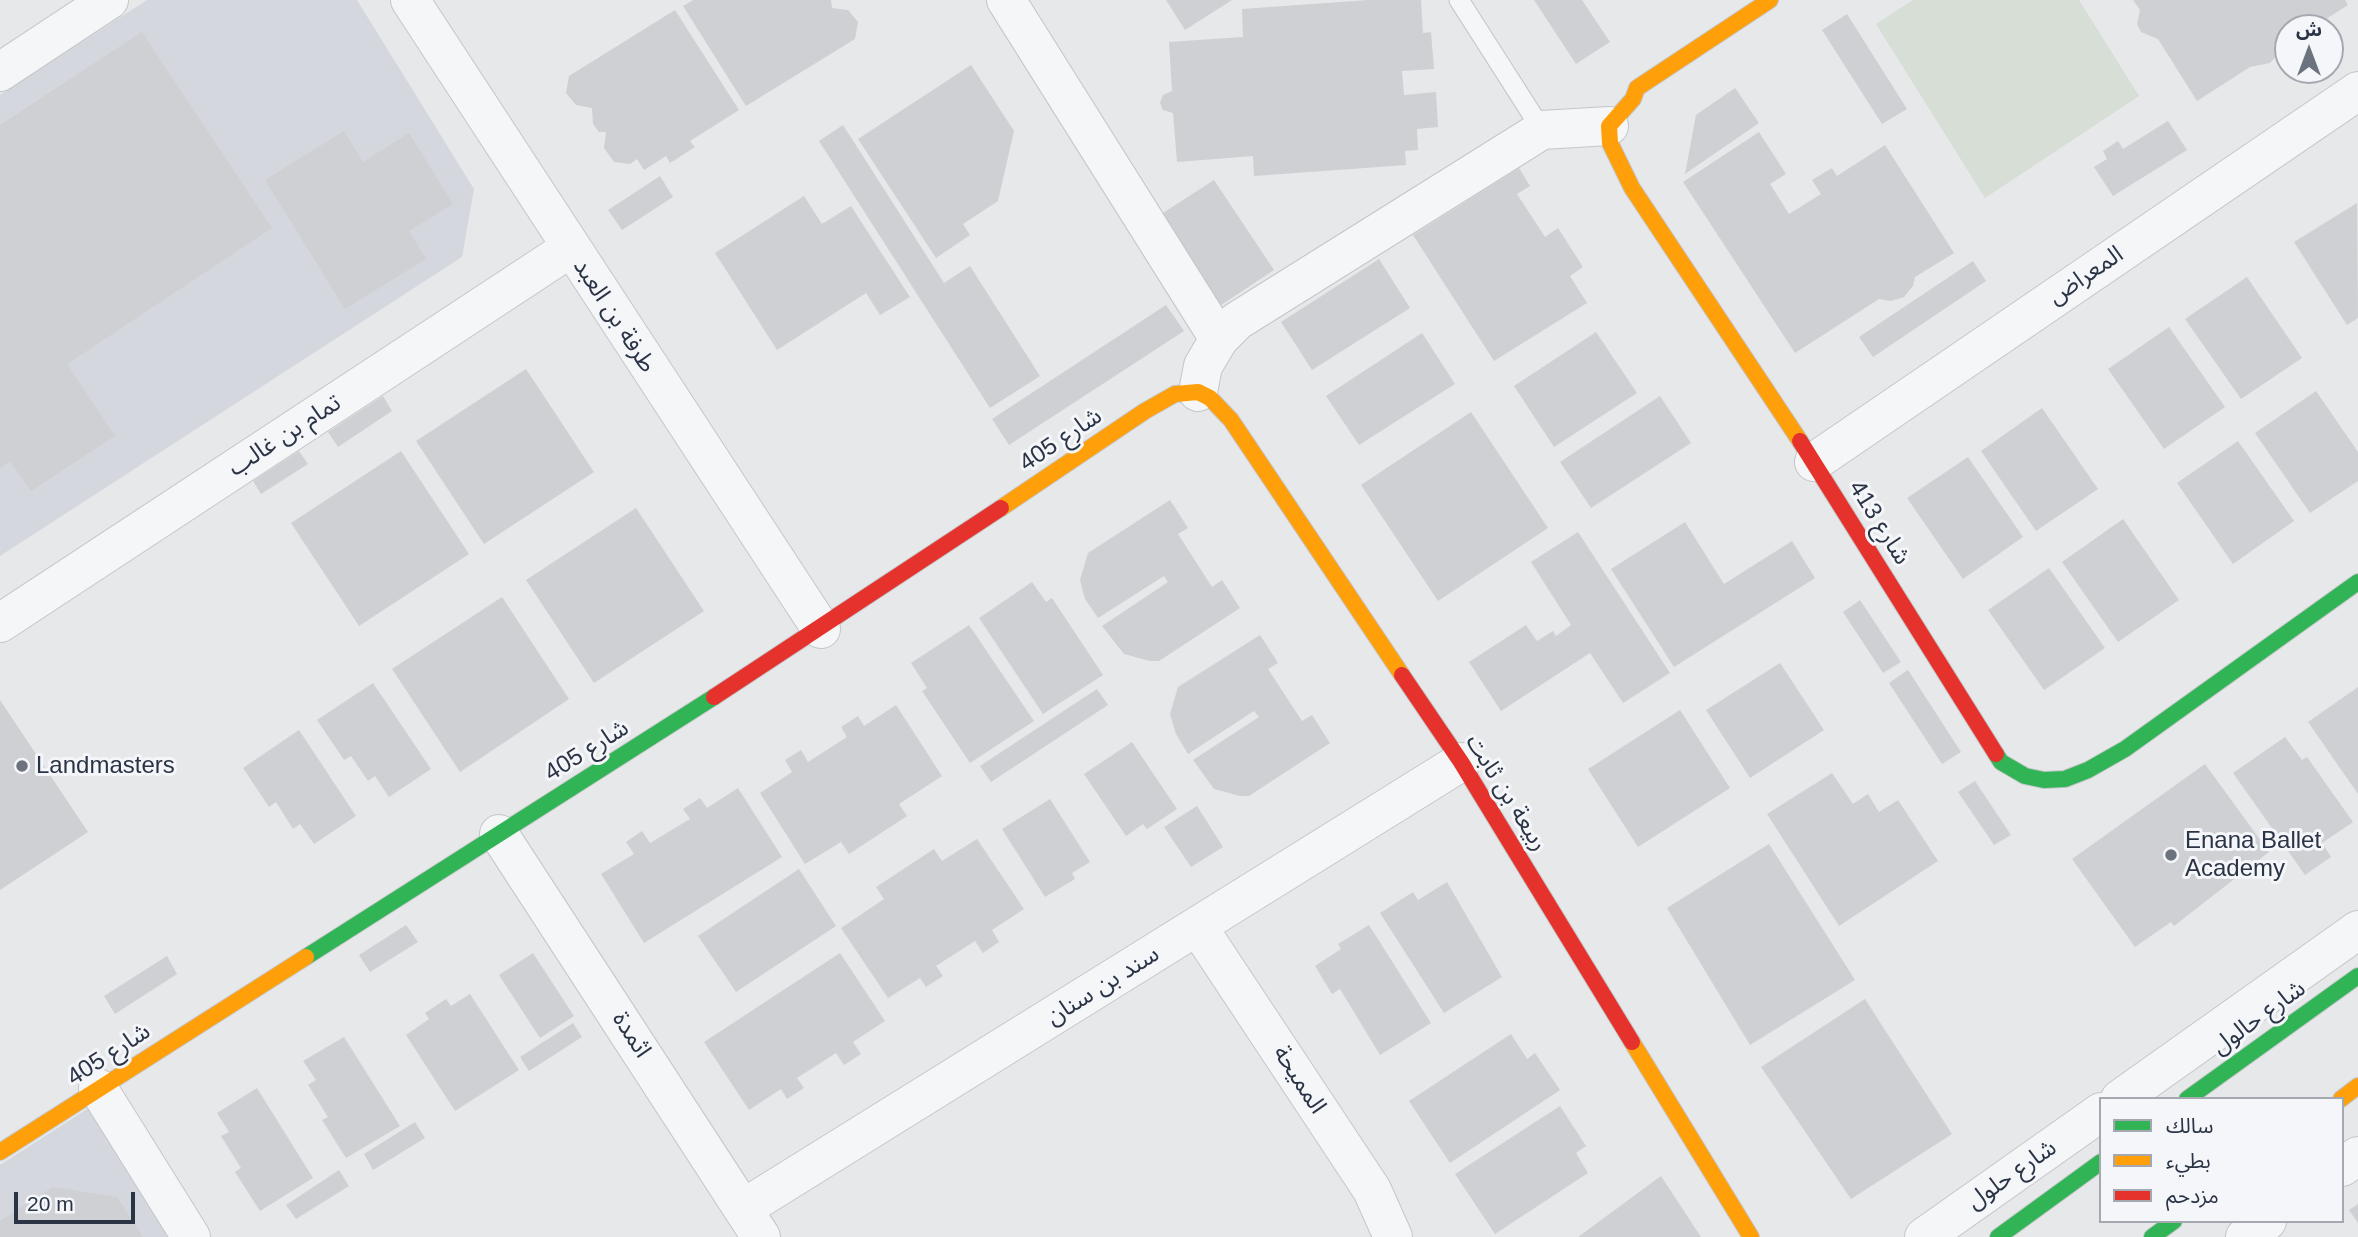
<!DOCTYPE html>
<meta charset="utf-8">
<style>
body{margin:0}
#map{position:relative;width:2358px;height:1237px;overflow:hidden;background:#e6e8ea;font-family:Helvetica,"Noto Sans Arabic",sans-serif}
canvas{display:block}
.legend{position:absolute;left:2099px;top:1097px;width:245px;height:126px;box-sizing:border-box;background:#f4f6f9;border:2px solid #a4a8b1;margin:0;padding:9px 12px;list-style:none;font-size:21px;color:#2b3445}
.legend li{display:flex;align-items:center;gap:14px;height:35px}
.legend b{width:35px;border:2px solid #a4a8b1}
.north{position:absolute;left:2274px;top:14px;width:70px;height:70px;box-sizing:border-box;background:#f4f6f9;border:2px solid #a4a8b1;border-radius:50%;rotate:0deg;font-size:19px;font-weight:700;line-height:28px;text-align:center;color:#2b3445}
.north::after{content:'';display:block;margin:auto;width:24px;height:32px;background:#6c737f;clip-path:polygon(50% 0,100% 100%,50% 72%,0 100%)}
.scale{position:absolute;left:14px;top:1192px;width:121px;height:32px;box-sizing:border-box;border:4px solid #2b3445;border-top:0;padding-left:9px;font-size:21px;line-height:24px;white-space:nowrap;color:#2b3445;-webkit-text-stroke:5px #f4f6f9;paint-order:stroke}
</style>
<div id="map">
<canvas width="2358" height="1237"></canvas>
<ul class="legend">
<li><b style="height:9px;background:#30b455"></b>سالك</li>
<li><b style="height:9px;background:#ff9f0a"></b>بطيء</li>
<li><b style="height:9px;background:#e5322d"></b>مزدحم</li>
</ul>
<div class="north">ش</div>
<div class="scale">20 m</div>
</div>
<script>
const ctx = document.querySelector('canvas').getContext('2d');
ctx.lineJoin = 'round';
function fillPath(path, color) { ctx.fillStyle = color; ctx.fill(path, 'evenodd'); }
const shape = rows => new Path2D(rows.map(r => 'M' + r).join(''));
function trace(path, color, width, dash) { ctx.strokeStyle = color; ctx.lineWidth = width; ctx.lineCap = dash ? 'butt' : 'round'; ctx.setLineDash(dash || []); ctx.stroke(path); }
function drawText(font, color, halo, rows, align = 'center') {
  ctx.font = font + ' Helvetica,"Noto Sans Arabic",sans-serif'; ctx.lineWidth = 6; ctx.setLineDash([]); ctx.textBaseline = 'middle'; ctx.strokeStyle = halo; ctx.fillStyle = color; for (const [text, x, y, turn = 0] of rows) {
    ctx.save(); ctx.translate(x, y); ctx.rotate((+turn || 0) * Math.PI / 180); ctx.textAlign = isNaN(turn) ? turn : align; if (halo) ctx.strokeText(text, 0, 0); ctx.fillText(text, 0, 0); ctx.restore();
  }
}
const built = shape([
 [147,0,357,0,474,189,462,257,0,556,0,95],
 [92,1106,174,1237,0,1237,0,1165]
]);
const green = shape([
 [1913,0,2079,0,2139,96,1985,198,1876,24]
]);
const building = shape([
 [693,0,831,0,832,8,848,10,858,22,855,39,746,106,683,6],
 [1166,0,1232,0,1185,30],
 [1368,0,1421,0,1423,33,1431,32,1434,69,1402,71,1404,95,1436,92,1438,127,1417,129,1418,150,1405,151,1406,165,1254,176,1253,156,1177,162,1173,113,1163,110,1160,103,1163,95,1172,91,1169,42,1243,37,1242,9],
 [1534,0,1582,0,1610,42,1576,64],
 [2133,0,2345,0,2348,5,2312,28,2288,28,2288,43,2270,63,2250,67,2197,101,2158,39,2141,32,2137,24,2140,10],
 [675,10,739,110,690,141,695,147,670,163,666,156,644,170,637,159,630,164,614,162,604,148,606,132,599,132,593,124,592,108,576,105,566,93,569,76],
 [1847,14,1907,109,1882,124,1822,30],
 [142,32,272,228,67,364,115,436,31,491,10,461,0,468,0,125],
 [971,65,1014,131,998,201,963,224,970,235,936,258,858,139],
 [1735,88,1759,123,1685,174,1696,115],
 [2168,121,2187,150,2113,196,2094,167,2107,159,2103,151,2118,141,2123,149],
 [843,125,944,283,970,266,1040,376,990,408,819,141],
 [344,131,363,162,409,133,453,204,409,231,426,259,345,309,265,180],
 [1759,132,1786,174,1770,184,1789,214,1821,194,1812,180,1832,168,1837,176,1885,145,1954,253,1915,277,1913,286,1904,297,1891,301,1879,299,1795,353,1683,182],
 [1519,168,1530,186,1517,194,1545,237,1558,228,1583,267,1570,276,1587,303,1494,361,1413,235],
 [660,176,673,197,622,230,608,210],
 [1214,180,1274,270,1209,313,1149,222],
 [804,196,822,224,851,206,910,297,880,315,866,293,777,350,715,253],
 [2357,203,2358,318,2347,325,2294,242],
 [1379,259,1410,308,1312,370,1281,322],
 [1973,261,1986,281,1873,357,1859,337],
 [2247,277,2302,358,2241,399,2185,319],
 [1166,305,1184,331,1009,445,992,419],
 [2169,327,2225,407,2164,449,2108,369],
 [1596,332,1637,393,1554,447,1514,386],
 [1422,333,1455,384,1359,445,1326,396],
 [526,369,594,472,484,544,416,441],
 [2316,391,2358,452,2358,481,2310,513,2255,433],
 [383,396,392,411,338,447,328,432],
 [1660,396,1691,443,1591,508,1560,462],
 [2042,408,2098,489,2036,531,1981,451],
 [1471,412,1548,528,1438,601,1361,485],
 [2238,441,2294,521,2233,564,2177,483],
 [299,451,308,464,261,494,253,481],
 [401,451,469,554,359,626,291,523],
 [1968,457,2023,537,1963,579,1907,498],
 [1170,500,1188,528,1178,534,1212,587,1222,580,1240,608,1159,661,1150,661,1124,654,1102,626,1168,582,1164,576,1098,618,1085,599,1080,580,1088,553],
 [636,508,704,611,594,683,526,580],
 [2123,519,2179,600,2118,642,2062,562],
 [1685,522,1724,584,1792,541,1815,578,1674,667,1611,569],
 [1578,532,1670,673,1623,703,1590,653,1501,711,1469,662,1526,625,1537,641,1553,631,1556,636,1571,625,1531,562],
 [2049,568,2105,648,2044,690,1988,610],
 [1032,582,1046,602,1052,598,1103,675,1043,714,979,618],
 [502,597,569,699,460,772,392,669],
 [1860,600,1901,662,1883,673,1843,612],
 [969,625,1034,721,970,763,922,691,927,688,911,663],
 [1260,635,1278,663,1268,669,1302,721,1312,715,1330,743,1249,796,1240,796,1214,789,1193,760,1259,717,1254,711,1188,754,1176,734,1170,714,1178,687],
 [1780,663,1824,730,1750,778,1706,710],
 [1908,670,1961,752,1942,764,1889,683],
 [373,683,431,769,389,797,375,776,368,781,351,756,344,760,317,720],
 [2358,687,2358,794,2308,722],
 [1097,689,1108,705,991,782,980,766],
 [0,700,88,832,0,890],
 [896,705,942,776,899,804,907,816,849,854,841,842,805,864,760,793,792,772,785,760,801,750,808,762,847,737,841,727,858,716,864,726],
 [1680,710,1730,788,1638,847,1588,769],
 [299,730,356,816,314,844,300,824,293,829,276,802,269,807,243,768],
 [2285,737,2302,760,2307,757,2353,822,2322,843,2331,857,2305,875,2233,773],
 [1132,742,1177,809,1147,829,1143,824,1126,836,1084,774],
 [2205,764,2269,852,2174,926,2171,922,2135,947,2072,859],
 [1832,773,1853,804,1868,794,1879,812,1898,800,1938,861,1839,926,1767,814],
 [1975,781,2011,835,1994,845,1958,792],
 [738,788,782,857,644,943,601,874,634,854,626,842,642,831,650,843,690,819,683,809,700,798,707,808],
 [1050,799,1090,862,1072,873,1075,879,1045,897,1002,829],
 [1197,806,1223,847,1191,867,1164,827],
 [977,839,1024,909,992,930,999,942,983,953,975,941,936,966,943,976,926,987,920,978,888,998,841,928,884,899,876,887,934,849,942,861],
 [1769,844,1855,980,1750,1045,1667,908],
 [799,869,836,926,736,992,698,936],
 [1447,882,1502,977,1444,1013,1380,913,1413,892,1418,900],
 [406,925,418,942,370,972,359,955],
 [1369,925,1431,1023,1380,1055,1340,989,1332,994,1315,966,1341,949,1338,944],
 [533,953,574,1016,540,1038,499,975],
 [840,953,885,1021,853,1042,861,1054,844,1065,836,1053,797,1078,804,1088,787,1099,781,1089,749,1110,704,1042],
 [167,956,177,974,115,1014,104,996],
 [470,994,519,1070,455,1111,406,1035,429,1019,425,1013,446,999,451,1006],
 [1865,999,1952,1134,1851,1199,1761,1067],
 [573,1023,582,1037,529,1071,520,1057],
 [1511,1034,1527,1059,1535,1053,1560,1090,1450,1163,1409,1101],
 [344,1037,400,1126,346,1158,322,1120,328,1117,308,1085,316,1080,303,1061],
 [257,1088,313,1178,260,1211,235,1172,241,1168,221,1136,229,1132,217,1113],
 [1560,1106,1586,1146,1576,1153,1588,1173,1495,1234,1455,1174],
 [415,1122,425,1138,373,1170,364,1154],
 [339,1170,349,1186,296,1219,286,1205],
 [1661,1176,1701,1237,1578,1237],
 [53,1187,117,1197,143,1237,0,1237,0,1221],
 [2358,1204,2358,1223,2349,1210]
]);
const lane = shape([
 [1459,0,1542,130]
]);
const street = shape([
 [410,0,821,629],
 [1006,0,1219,339],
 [0,72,109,0],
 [1198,392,1203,366,1219,339,1237,321,1542,130,1609,126],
 [1814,462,2358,91],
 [0,623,569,249],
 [499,834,761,1237],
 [1198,927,1372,1190,1393,1237],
 [98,1088,191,1237],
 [2120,1099,2358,930],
 [2342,1167,2358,1156],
 [744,1208,1461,762],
 [1924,1237,2101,1112],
 [2245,1237,2267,1221]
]);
const fast = shape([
 [1996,754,2001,762,2025,776,2044,780,2065,779,2088,770,2125,749,2358,582],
 [306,957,714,697],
 [2187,1099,2358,976],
 [1998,1237,2101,1162],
 [2152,1237,2174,1221]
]);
const slow = shape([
 [1770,0,1637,88,1633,99,1609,126,1610,143,1632,188,1800,441],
 [1001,508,1145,411,1175,394,1198,392,1210,398,1231,420,1402,675],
 [1632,1042,1751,1237],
 [2341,1099,2358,1086],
 [0,1152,306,957]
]);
const jam = shape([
 [1800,441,1996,754],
 [1402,675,1461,762,1632,1042],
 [714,697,1001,508]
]);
const markers = [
 [22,766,7,"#6c737f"],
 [2171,855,7,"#6c737f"]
];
const streetNames = [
 ["المعراض",2086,276,-34],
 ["طرفة بن العبد",614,316,57],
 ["تمام بن غالب",285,436,-33],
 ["شارع 405",1061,440,-34],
 ["شارع 413",1879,523,58],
 ["شارع 405",587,751,-32],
 ["ربيعة بن ثابت",1506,793,58],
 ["سند بن سنان",1103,986,-32],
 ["شارع حالول",2259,1018,-36],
 ["اثمدة",631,1035,57],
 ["شارع 405",109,1055,-33],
 ["المميحة",1299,1080,57],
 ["شارع حلول",2012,1175,-35]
];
const poiNames = [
 ["Landmasters",36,766],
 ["Enana Ballet",2185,841],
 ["Academy",2185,869]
];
fillPath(built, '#d4d7dd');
fillPath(green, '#d6ded6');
fillPath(building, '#ced0d3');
trace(lane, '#c4c6c8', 21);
trace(street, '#c4c6c8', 40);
trace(fast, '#c4c6c8', 18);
trace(slow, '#c4c6c8', 18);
trace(jam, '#c4c6c8', 18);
trace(lane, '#f5f6f7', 19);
trace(street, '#f5f6f7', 38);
trace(fast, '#30b455', 16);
trace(slow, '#ff9f0a', 16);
trace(jam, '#e5322d', 16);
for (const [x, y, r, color] of markers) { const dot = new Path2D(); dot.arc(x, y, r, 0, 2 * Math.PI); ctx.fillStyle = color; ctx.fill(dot); trace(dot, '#f4f6f9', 2.5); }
drawText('24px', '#2b3445', '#f4f6f9', streetNames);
drawText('24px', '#2b3445', '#f4f6f9', poiNames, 'left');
</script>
